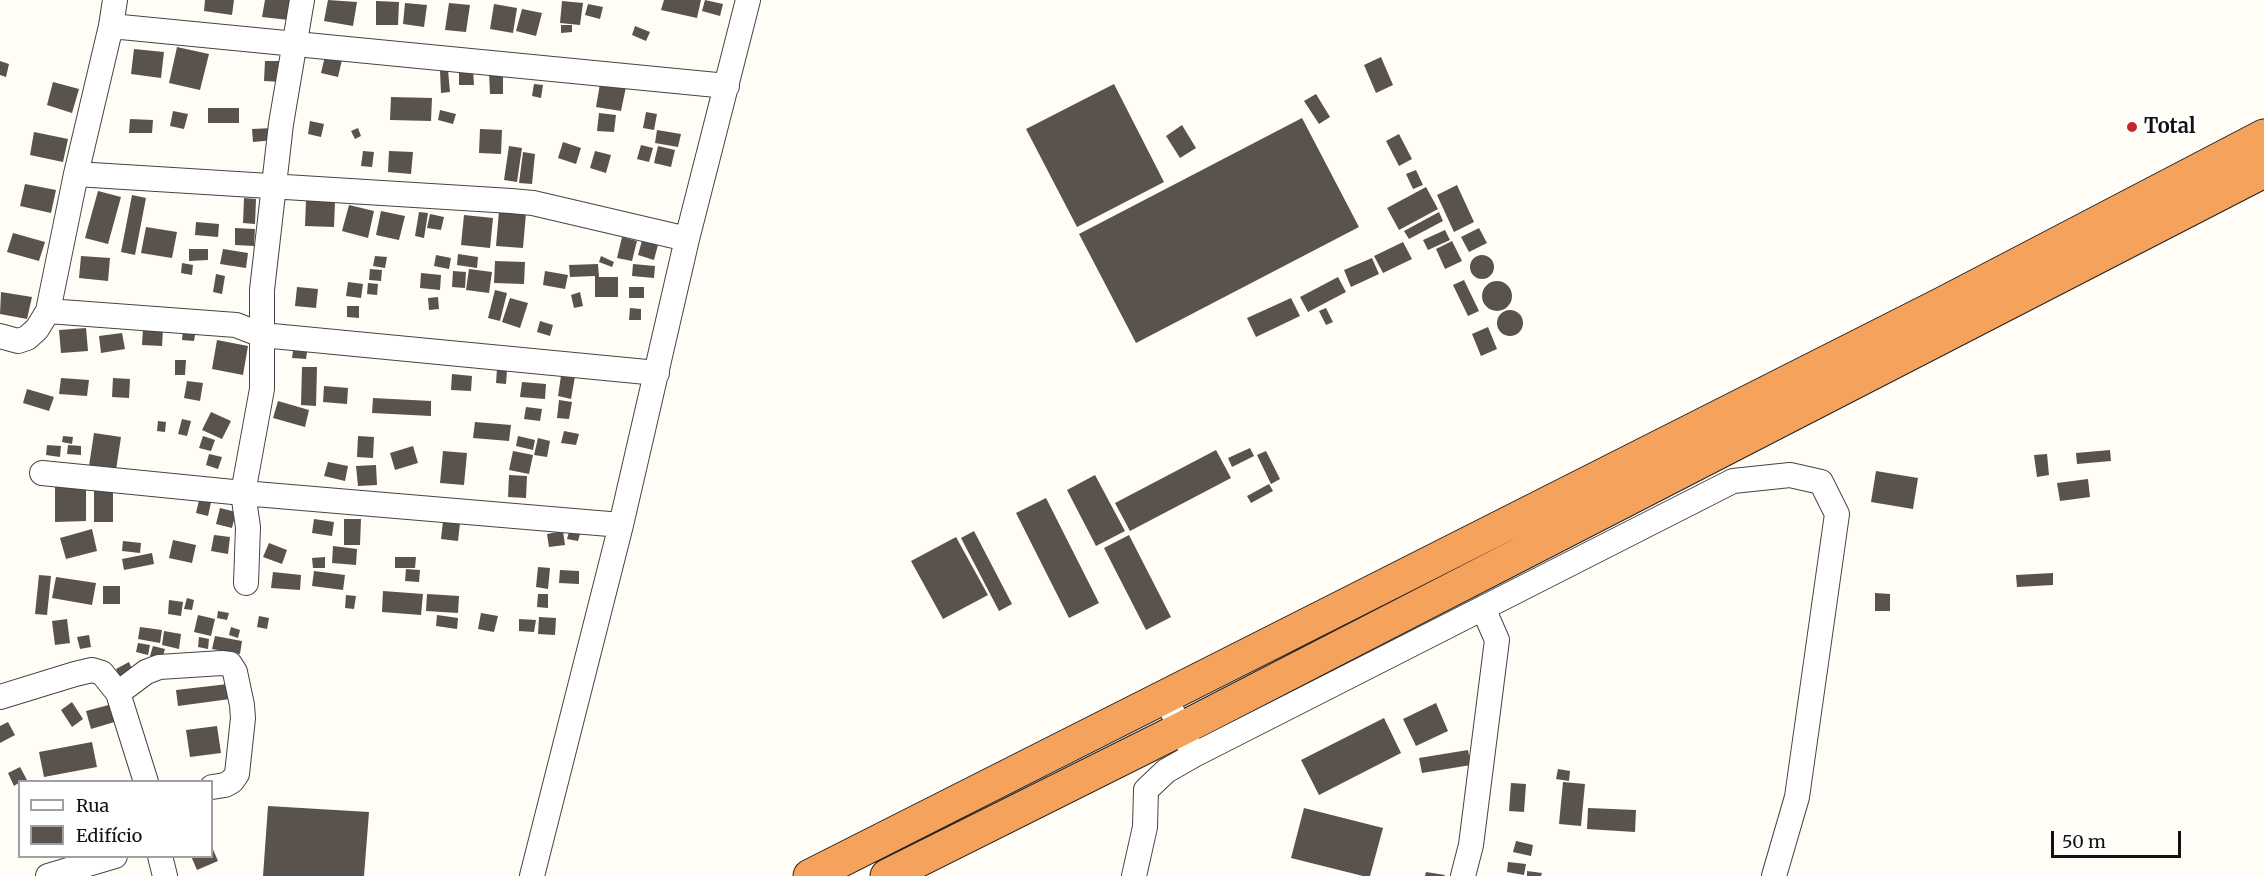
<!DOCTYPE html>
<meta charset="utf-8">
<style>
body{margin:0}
#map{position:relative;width:2264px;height:876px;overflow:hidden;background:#fffdf5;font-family:Merriweather,serif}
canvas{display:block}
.legend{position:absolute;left:18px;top:780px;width:195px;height:78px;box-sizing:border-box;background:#fff;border:2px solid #a0a0a0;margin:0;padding:8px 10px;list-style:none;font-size:18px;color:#111}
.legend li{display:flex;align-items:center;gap:12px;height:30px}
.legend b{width:30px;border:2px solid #a0a0a0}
.scale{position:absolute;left:2051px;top:831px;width:130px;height:27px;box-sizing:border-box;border:3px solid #111;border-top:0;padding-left:8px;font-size:18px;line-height:21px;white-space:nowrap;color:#111;-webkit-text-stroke:4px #fff;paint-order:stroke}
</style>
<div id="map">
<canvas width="2264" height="876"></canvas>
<ul class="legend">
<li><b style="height:8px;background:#fff"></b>Rua</li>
<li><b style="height:16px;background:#5a524d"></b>Edifício</li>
</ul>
<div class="scale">50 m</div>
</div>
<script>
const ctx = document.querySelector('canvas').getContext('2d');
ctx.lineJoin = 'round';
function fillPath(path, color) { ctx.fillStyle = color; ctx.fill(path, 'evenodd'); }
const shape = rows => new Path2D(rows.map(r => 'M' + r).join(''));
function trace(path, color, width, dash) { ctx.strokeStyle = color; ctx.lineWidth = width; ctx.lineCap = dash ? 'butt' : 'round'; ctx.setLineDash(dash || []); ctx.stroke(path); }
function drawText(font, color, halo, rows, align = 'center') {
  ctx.font = font + ' Merriweather,serif'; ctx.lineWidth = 6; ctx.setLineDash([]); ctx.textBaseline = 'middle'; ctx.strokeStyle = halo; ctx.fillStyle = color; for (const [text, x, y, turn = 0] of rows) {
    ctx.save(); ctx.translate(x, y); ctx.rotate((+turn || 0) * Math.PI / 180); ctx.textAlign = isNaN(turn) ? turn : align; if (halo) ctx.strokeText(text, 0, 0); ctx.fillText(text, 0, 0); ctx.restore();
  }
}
const building = shape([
 [205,0,234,0,232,15,204,11],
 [265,0,291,0,289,20,262,17],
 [328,0,357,2,353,26,324,21],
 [664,0,701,0,697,18,661,10],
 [705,0,723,4,720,16,702,11],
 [376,1,399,2,398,25,376,25],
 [562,1,583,3,580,25,560,23],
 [405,3,427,5,424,27,403,24],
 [449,3,470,5,466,32,445,30],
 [494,4,517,8,513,33,490,29],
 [588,4,603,7,600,19,585,15],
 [522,9,542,13,536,36,516,31],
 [561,25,572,25,572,32,561,33],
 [635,26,650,32,646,41,632,35],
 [177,47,209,54,200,90,169,83],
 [134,49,164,52,161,78,131,74],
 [325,56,342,60,338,77,321,73],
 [1381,57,1393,85,1376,93,1364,65],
 [0,61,9,64,6,77,0,75],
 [265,61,284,61,283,82,264,81],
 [459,69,473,69,474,85,459,85],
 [448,70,450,92,441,93,440,71],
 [489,71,503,71,503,94,490,94],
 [601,78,627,82,621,111,596,107],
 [53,82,79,89,72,113,47,105],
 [534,84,543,85,541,98,532,96],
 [1114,84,1164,182,1077,227,1026,129],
 [1316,94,1330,117,1319,124,1304,101],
 [391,97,432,98,431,121,390,120],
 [208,108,239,108,239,123,208,123],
 [440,110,456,114,453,124,438,120],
 [173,111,188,114,184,129,170,126],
 [646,112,657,114,654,130,643,128],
 [599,113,616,115,614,132,597,131],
 [1302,118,1359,227,1136,343,1079,234],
 [130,119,153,120,152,133,129,133],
 [310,121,324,124,321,137,308,134],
 [1182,125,1196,148,1180,158,1166,136],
 [273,128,275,140,253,142,252,129],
 [358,128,361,136,355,139,351,131],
 [480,129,502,130,501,154,479,153],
 [657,130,681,134,678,147,655,143],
 [34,132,68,139,63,162,30,155],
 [1399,134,1412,159,1399,166,1386,141],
 [563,142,581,148,576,164,558,158],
 [641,145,653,148,649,162,637,159],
 [509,146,522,148,517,182,504,180],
 [658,146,675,150,671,167,654,163],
 [363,151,374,152,372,167,361,166],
 [389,151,413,152,411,174,388,172],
 [595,151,611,155,606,173,590,168],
 [523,152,535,154,532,184,519,183],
 [1416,170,1423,185,1413,189,1406,174],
 [25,184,56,190,51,213,20,206],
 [1457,185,1474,222,1454,232,1437,195],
 [1426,187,1438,209,1399,230,1387,208],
 [98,191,121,197,108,244,85,238],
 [132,195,146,198,135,255,121,252],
 [244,198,256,199,255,224,243,223],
 [306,200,335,202,334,227,305,226],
 [349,205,374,211,368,238,342,231],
 [381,211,405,216,399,240,376,235],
 [499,211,526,213,523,248,496,246],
 [419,212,428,213,424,238,415,236],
 [1439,212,1443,221,1409,239,1404,231],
 [430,214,444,217,441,230,427,228],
 [464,215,493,218,490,248,461,245],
 [196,222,219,224,218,237,195,235],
 [146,227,177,232,172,258,141,253],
 [235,228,255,229,254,246,235,245],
 [1479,228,1487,243,1469,252,1461,237],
 [1445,230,1450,240,1428,250,1423,240],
 [13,233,45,242,39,261,7,252],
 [622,237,637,241,632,261,617,258],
 [643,237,659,241,654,260,638,255],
 [1452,241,1462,261,1445,269,1436,249],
 [1403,242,1412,259,1383,273,1374,256],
 [189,249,208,249,208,260,189,261],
 [223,249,248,253,246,268,220,264],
 [458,254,478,257,477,268,457,265],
 [436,255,451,258,449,269,434,266],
 '1470 267a12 12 0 1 1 24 0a12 12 0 1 1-24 0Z',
 [81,256,110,258,108,281,79,278],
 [375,256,387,257,385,268,373,266],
 [601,256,614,262,612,267,599,262],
 [1372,258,1379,274,1351,287,1344,270],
 [495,261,525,262,524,284,494,283],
 [182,263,193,265,192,275,181,273],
 [598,264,599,277,618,277,618,297,595,297,595,276,570,277,569,265],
 [633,264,655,266,654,278,632,276],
 [370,269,382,270,381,281,369,280],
 [469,269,492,272,489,293,466,290],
 [453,271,466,272,465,288,452,287],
 [545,271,568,275,565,289,543,285],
 [421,273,441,275,440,290,420,288],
 [216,274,225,276,222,294,213,292],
 [1338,277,1346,292,1308,312,1300,297],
 [1464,280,1479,311,1468,316,1453,285],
 '1482 296a15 15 0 1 1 30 0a15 15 0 1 1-30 0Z',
 [348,282,363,284,361,298,346,296],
 [368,283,378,284,377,295,367,294],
 [297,287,318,289,316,308,295,306],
 [629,287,644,287,644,298,629,298],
 [495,290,507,293,500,321,488,318],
 [1,292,32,297,27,319,0,314],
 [580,292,583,306,574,308,571,295],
 [438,297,439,309,429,310,428,298],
 [510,298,528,303,520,328,502,322],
 [1291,298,1300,316,1256,337,1247,318],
 [347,306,359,306,359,318,347,317],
 [630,308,641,309,641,320,629,320],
 [1326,308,1333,322,1326,325,1319,311],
 '1497 323a13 13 0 1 1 26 0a13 13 0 1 1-26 0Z',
 [540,321,553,325,550,336,537,332],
 [1488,327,1497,349,1481,356,1472,334],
 [86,328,88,351,61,353,59,330],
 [143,328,163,329,162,346,142,345],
 [183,328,196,329,194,341,182,340],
 [122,333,125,349,101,353,99,336],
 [217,340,248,346,243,375,212,369],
 [294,344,308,346,306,359,292,358],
 [175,360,186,360,185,375,175,375],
 [302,367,317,367,316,406,301,405],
 [497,369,507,370,506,384,496,383],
 [562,369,576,371,571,399,558,396],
 [452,374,472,376,471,391,451,390],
 [61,378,89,380,87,396,59,394],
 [113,378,130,379,129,398,112,397],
 [187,381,203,383,200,401,184,398],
 [522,382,546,384,545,399,520,397],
 [324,386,348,388,347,404,323,402],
 [27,389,54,397,49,411,23,403],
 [373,398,431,401,431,416,372,413],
 [559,400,572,402,569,419,557,418],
 [278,401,309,410,305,427,273,418],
 [526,407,542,409,540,421,524,419],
 [211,412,231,421,222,439,202,430],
 [182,419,191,421,187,436,178,434],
 [158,421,166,422,165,432,157,431],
 [475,422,511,425,509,441,473,438],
 [564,431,579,434,576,445,561,443],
 [94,433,121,437,116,470,89,466],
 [63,436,73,437,72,444,62,442],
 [203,436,215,440,211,451,199,448],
 [358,436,374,437,373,458,357,457],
 [518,436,535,440,533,450,516,446],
 [538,438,550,441,547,457,534,455],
 [47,445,61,446,60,457,46,455],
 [68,445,81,446,81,455,67,454],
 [413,446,418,463,395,470,390,453],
 [1250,448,1254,456,1232,467,1228,458],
 [1216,450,1231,478,1130,531,1115,503],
 [2110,450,2111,461,2077,464,2076,453],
 [443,451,467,453,464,485,440,483],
 [513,451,533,455,529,474,509,470],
 [1266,451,1280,479,1271,484,1257,455],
 [209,454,222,457,218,469,206,465],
 [2047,454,2049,475,2037,477,2034,455],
 [328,462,348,466,345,481,324,476],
 [376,465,377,485,358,486,356,466],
 [1876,471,1918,478,1913,509,1871,502],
 [509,475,527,476,526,498,508,497],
 [1095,475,1125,531,1096,546,1067,490],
 [2088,479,2090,497,2060,501,2057,483],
 [1269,484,1273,491,1251,503,1247,496],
 [55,487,86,487,86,521,55,522],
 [94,490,113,490,113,522,94,522],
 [200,496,212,498,208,516,196,513],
 [1046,498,1099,603,1069,618,1016,513],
 [220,508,236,512,232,528,216,524],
 [314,519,334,522,332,536,312,533],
 [344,519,361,519,360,545,344,545],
 [443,521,460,523,458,541,441,539],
 [92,529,97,551,66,559,60,538],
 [563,531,565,545,549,547,547,534],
 [974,531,1012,604,999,611,961,538],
 [569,532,580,534,578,541,567,539],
 [214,535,230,537,228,554,211,551],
 [1129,535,1171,617,1146,630,1104,548],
 [956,537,988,595,943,619,911,561],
 [173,540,196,545,192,563,169,558],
 [123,541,141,543,140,553,122,551],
 [269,543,287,550,282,564,263,557],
 [333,546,357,549,356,565,332,563],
 [152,553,154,564,124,570,122,559],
 [325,557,325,568,313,568,312,558],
 [395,557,416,557,415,568,395,568],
 [538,567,550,568,548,589,536,587],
 [406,569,420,570,419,582,405,581],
 [560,570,579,571,579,584,559,583],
 [314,571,345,575,343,590,312,586],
 [273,572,301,575,300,590,271,588],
 [2053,573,2053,585,2017,587,2016,575],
 [39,575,51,576,47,615,35,614],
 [56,577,96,583,92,605,52,598],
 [103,586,120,586,120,604,103,604],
 [383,591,423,594,421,615,382,612],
 [1875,593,1890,594,1890,611,1875,611],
 [427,594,459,596,458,613,426,611],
 [538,594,548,594,548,608,537,607],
 [346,595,356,596,354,609,345,608],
 [187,598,194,600,192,610,184,609],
 [169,600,183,602,181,616,168,614],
 [218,611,229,613,227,620,217,618],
 [481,613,498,616,494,632,478,629],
 [198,615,215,619,211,636,194,632],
 [437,615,458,618,457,629,436,626],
 [259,616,269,618,267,629,257,627],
 [539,617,556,618,555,635,538,634],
 [67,619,70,643,55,645,52,621],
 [519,619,536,620,534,632,519,631],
 [140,627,162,630,160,643,138,639],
 [231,627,240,630,238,638,229,635],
 [164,631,181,634,179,649,162,645],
 [89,635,91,647,80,649,77,637],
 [215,636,242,641,240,654,212,649],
 [199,637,209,639,208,649,198,647],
 [138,643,150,645,148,655,136,652],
 [153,646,165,649,162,659,150,656],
 [129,662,135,676,122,682,116,669],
 [228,684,230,699,178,706,176,690],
 [72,702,83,719,72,727,61,710],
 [116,703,121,720,91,729,86,711],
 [1436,703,1448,731,1416,746,1403,719],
 [1384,718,1401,753,1319,795,1301,760],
 [8,722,15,735,0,743,0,726],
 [217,726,221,753,190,757,186,730],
 [92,742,97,767,44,777,39,752],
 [1468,750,1471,765,1422,773,1419,758],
 [20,767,27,780,20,782,14,786,8,773],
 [1558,769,1570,771,1569,781,1556,779],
 [1563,782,1585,784,1581,826,1559,824],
 [1511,783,1526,784,1524,812,1509,811],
 [268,806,369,812,364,876,263,876],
 [1304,808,1383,828,1370,876,1363,876,1291,858],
 [1588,808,1636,810,1635,832,1587,829],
 [1516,841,1533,845,1531,856,1513,852],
 [212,847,218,861,197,870,191,856,212,856],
 [1508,862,1526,864,1524,875,1507,872],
 [1527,871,1542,873,1541,876,1527,876],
 [1426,872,1445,875,1444,876,1425,876]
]);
const minor = shape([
 [111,26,727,86],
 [76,174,511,201,533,203,687,239],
 [48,311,236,325,262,335,657,373],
 [0,336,18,341,27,338,37,329,48,311,76,174,111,26,115,0],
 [42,473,243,493,621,525],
 [246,583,248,527,243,493,262,389,262,290,281,124,302,0],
 [118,693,146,672,159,667,222,663,230,664,235,672,242,705,243,718,237,774,232,781,225,785,212,787],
 [0,697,75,674,92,670,102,673,118,693,146,782],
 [1165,697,1194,755,1733,481,1790,475,1821,482,1837,514,1797,797,1774,876],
 [160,856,165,876],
 [48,876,115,856],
 [532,876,621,525,687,239,748,0],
 [1134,876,1145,827,1146,790,1166,771,1194,755],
 [1463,876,1471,845,1497,640,1483,608]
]);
const highway = shape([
 [810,876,1942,304,2264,136],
 [887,876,1181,729,2264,171]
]);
const markers = [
 [2132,127,6,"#c4262e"]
];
const poiNames = [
 ["Total",2144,127]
];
fillPath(building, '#5a524d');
trace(minor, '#444', 26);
trace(highway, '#222', 35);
trace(minor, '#fff', 24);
trace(highway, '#f5a25d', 33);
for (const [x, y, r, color] of markers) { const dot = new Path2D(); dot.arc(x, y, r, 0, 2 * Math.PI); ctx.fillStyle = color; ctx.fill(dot); trace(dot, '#fff', 2); }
drawText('bold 20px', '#111', '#fff', poiNames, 'left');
</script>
